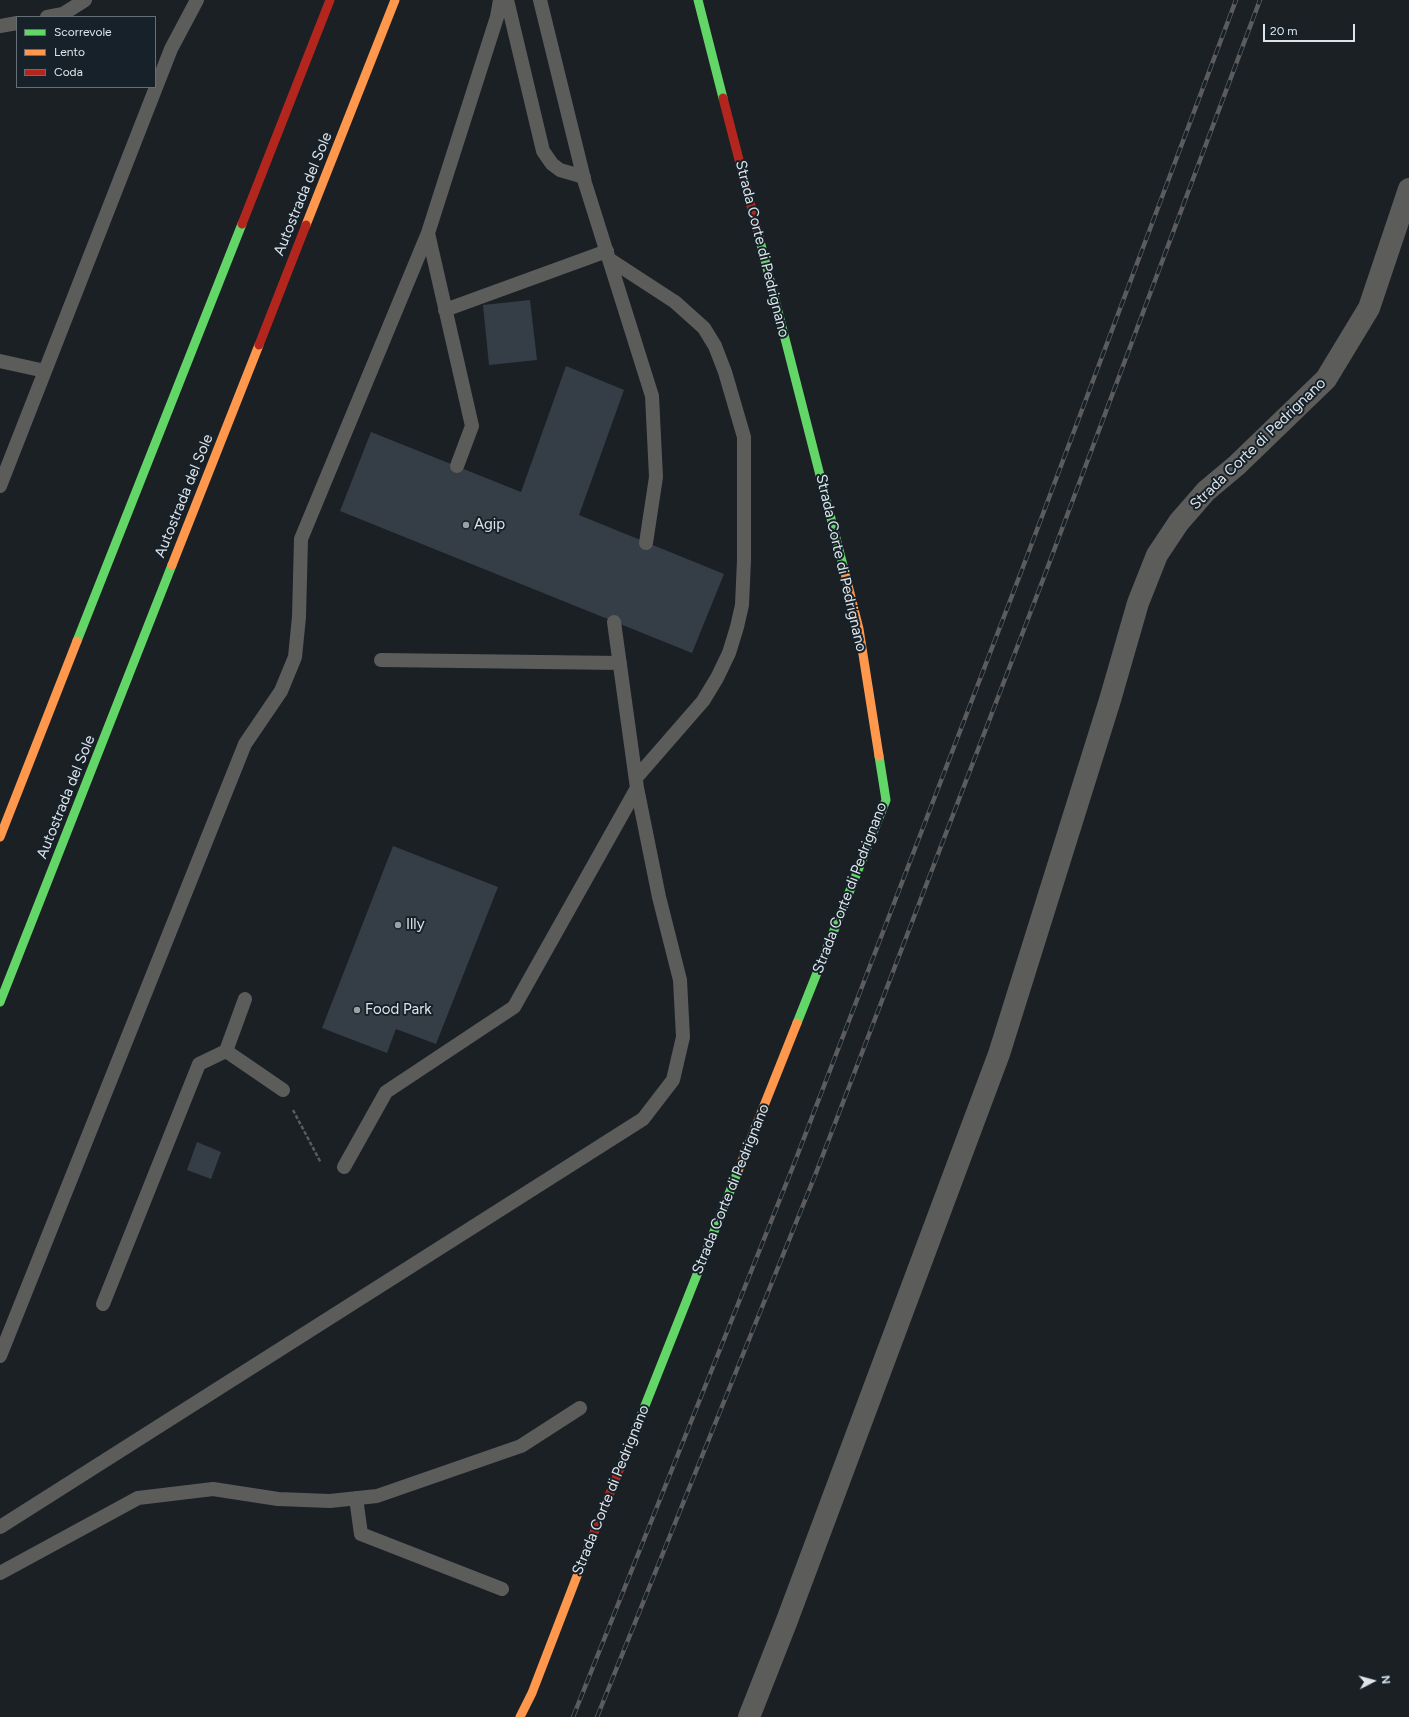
<!DOCTYPE html>
<style>
body{margin:0}
#map{position:relative;width:1409px;height:1717px;overflow:hidden;background:#1b2025;font-family:Figtree,sans-serif}
canvas{display:block}
.legend{position:absolute;left:16px;top:16px;width:140px;height:72px;box-sizing:border-box;background:#172129;border:1px solid #676f76;margin:0;padding:5px 7px;list-style:none;font-size:12px;color:#dee5ea}
.legend li{display:flex;align-items:center;gap:8px;height:20px}
.legend b{width:20px;border:1px solid #676f76}
.north{position:absolute;left:1353px;top:1661px;width:40px;height:40px;-webkit-text-stroke:3px #172129;paint-order:stroke;rotate:84deg;font-size:11px;font-weight:700;line-height:16px;text-align:center;color:#dee5ea}
.north::after{content:'';display:block;margin:auto;width:14px;height:18px;background:#dee5ea;clip-path:polygon(50% 0,100% 100%,50% 72%,0 100%)}
.scale{position:absolute;left:1263px;top:24px;width:92px;height:18px;box-sizing:border-box;border:2px solid #dee5ea;border-top:0;padding-left:5px;font-size:12px;line-height:14px;white-space:nowrap;color:#dee5ea;-webkit-text-stroke:3px #172129;paint-order:stroke}
</style>
<div id="map">
<canvas width="1409" height="1717"></canvas>
<ul class="legend">
<li><b style="height:5px;background:#63d668"></b>Scorrevole</li>
<li><b style="height:5px;background:#ff974d"></b>Lento</li>
<li><b style="height:5px;background:#b3261e"></b>Coda</li>
</ul>
<div class="north">N</div>
<div class="scale">20 m</div>
</div>
<script>
const ctx = document.querySelector('canvas').getContext('2d');
ctx.lineJoin = 'round';
function fillPath(path, color) { ctx.fillStyle = color; ctx.fill(path, 'evenodd'); }
const shape = rows => new Path2D(rows.map(r => 'M' + r).join(''));
function trace(path, color, width, dash) { ctx.strokeStyle = color; ctx.lineWidth = width; ctx.lineCap = dash ? 'butt' : 'round'; ctx.setLineDash(dash || []); ctx.stroke(path); }
function drawText(font, color, halo, rows, align = 'center') {
  ctx.font = font + ' Figtree,sans-serif'; ctx.lineWidth = 4; ctx.setLineDash([]); ctx.textBaseline = 'middle'; ctx.strokeStyle = halo; ctx.fillStyle = color; for (const [text, x, y, turn = 0] of rows) {
    ctx.save(); ctx.translate(x, y); ctx.rotate((+turn || 0) * Math.PI / 180); ctx.textAlign = isNaN(turn) ? turn : align; if (halo) ctx.strokeText(text, 0, 0); ctx.fillText(text, 0, 0); ctx.restore();
  }
}
const building = shape([
 [530,300,537,360,489,365,483,305],
 [566,366,624,390,579,515,724,574,692,653,340,511,371,432,521,492],
 [393,846,498,887,436,1044,396,1029,387,1053,322,1028],
 [197,1142,221,1152,211,1179,187,1170]
]);
const path = shape([
 [293,1110,321,1163]
]);
const lane = shape([
 [507,0,543,151,552,164,560,170,584,177],
 [540,0,585,183,652,396,656,477,646,543],
 [47,17,63,14,85,0],
 [0,26,17,23],
 [428,233,472,426,457,466],
 [609,259,675,302,704,328,715,346,725,372,744,437,744,560,742,605,737,627,729,653,717,678,703,701,636,778],
 [445,310,607,251],
 [0,361,45,371],
 [0,486,171,49,197,0],
 [381,660,620,663],
 [226,1051,283,1090],
 [344,1167,386,1092,514,1007,637,788],
 [103,1304,199,1064,226,1051,245,999],
 [0,1356,245,744,281,691,295,657,299,617,301,539,428,233,497,17,500,0],
 [356,1498,361,1534,502,1589],
 [0,1527,643,1119,673,1080,683,1037,680,980,659,897,637,788,614,622],
 [0,1573,138,1498,213,1489,278,1499,330,1501,377,1496,521,1446,580,1408]
]);
const street = shape([
 [749,1717,786,1623,999,1054,1110,700,1138,603,1157,555,1179,522,1206,491,1237,465,1326,379,1369,308,1409,189]
]);
const fast = shape([
 [698,0,723,98],
 [757,229,846,577],
 [77,641,242,224],
 [0,1002,172,565],
 [797,1023,886,800,879,756],
 [633,1436,738,1171]
]);
const slow = shape([
 [306,225,395,0],
 [172,565,259,345],
 [846,577,859,629,879,756],
 [0,837,77,641],
 [738,1171,797,1023],
 [520,1717,532,1693,587,1550]
]);
const jam = shape([
 [723,98,757,229],
 [242,224,330,0],
 [259,345,306,225],
 [587,1550,633,1436]
]);
const rail = shape([
 [573,1717,794,1164,1023,567,1236,0],
 [597,1717,816,1173,1044,577,1260,0]
]);
const markers = [
 [466,525,4,"#9aa0a5"],
 [398,925,4,"#9aa0a5"],
 [357,1010,4,"#9aa0a5"]
];
const streetNames = [
 ["Autostrada del Sole",303,194,-68],
 ["Strada Corte di Pedrignano",762,249,76],
 ["Strada Corte di Pedrignano",1258,444,-44],
 ["Autostrada del Sole",184,496,-68],
 ["Strada Corte di Pedrignano",841,563,77],
 ["Autostrada del Sole",66,797,-68],
 ["Strada Corte di Pedrignano",850,888,-69],
 ["Strada Corte di Pedrignano",731,1189,-68],
 ["Strada Corte di Pedrignano",611,1490,-68]
];
const poiNames = [
 ["Agip",474,525],
 ["Illy",406,925],
 ["Food Park",365,1010]
];
fillPath(building, '#353e46');
trace(path, '#5a5b5c', 2.5, [4, 2]);
trace(lane, '#5c5c5b', 14);
trace(street, '#5c5c5b', 22);
trace(fast, '#63d668', 9);
trace(slow, '#ff974d', 9);
trace(jam, '#b3261e', 9);
trace(rail, '#5c5c5e', 4.5);
trace(rail, '#172129', 3, [9]);
for (const [x, y, r, color] of markers) { const dot = new Path2D(); dot.arc(x, y, r, 0, 2 * Math.PI); ctx.fillStyle = color; ctx.fill(dot); trace(dot, '#172129', 1.5); }
drawText('15px', '#dee5ea', '#172129', streetNames);
drawText('15px', '#dee5ea', '#172129', poiNames, 'left');
</script>
